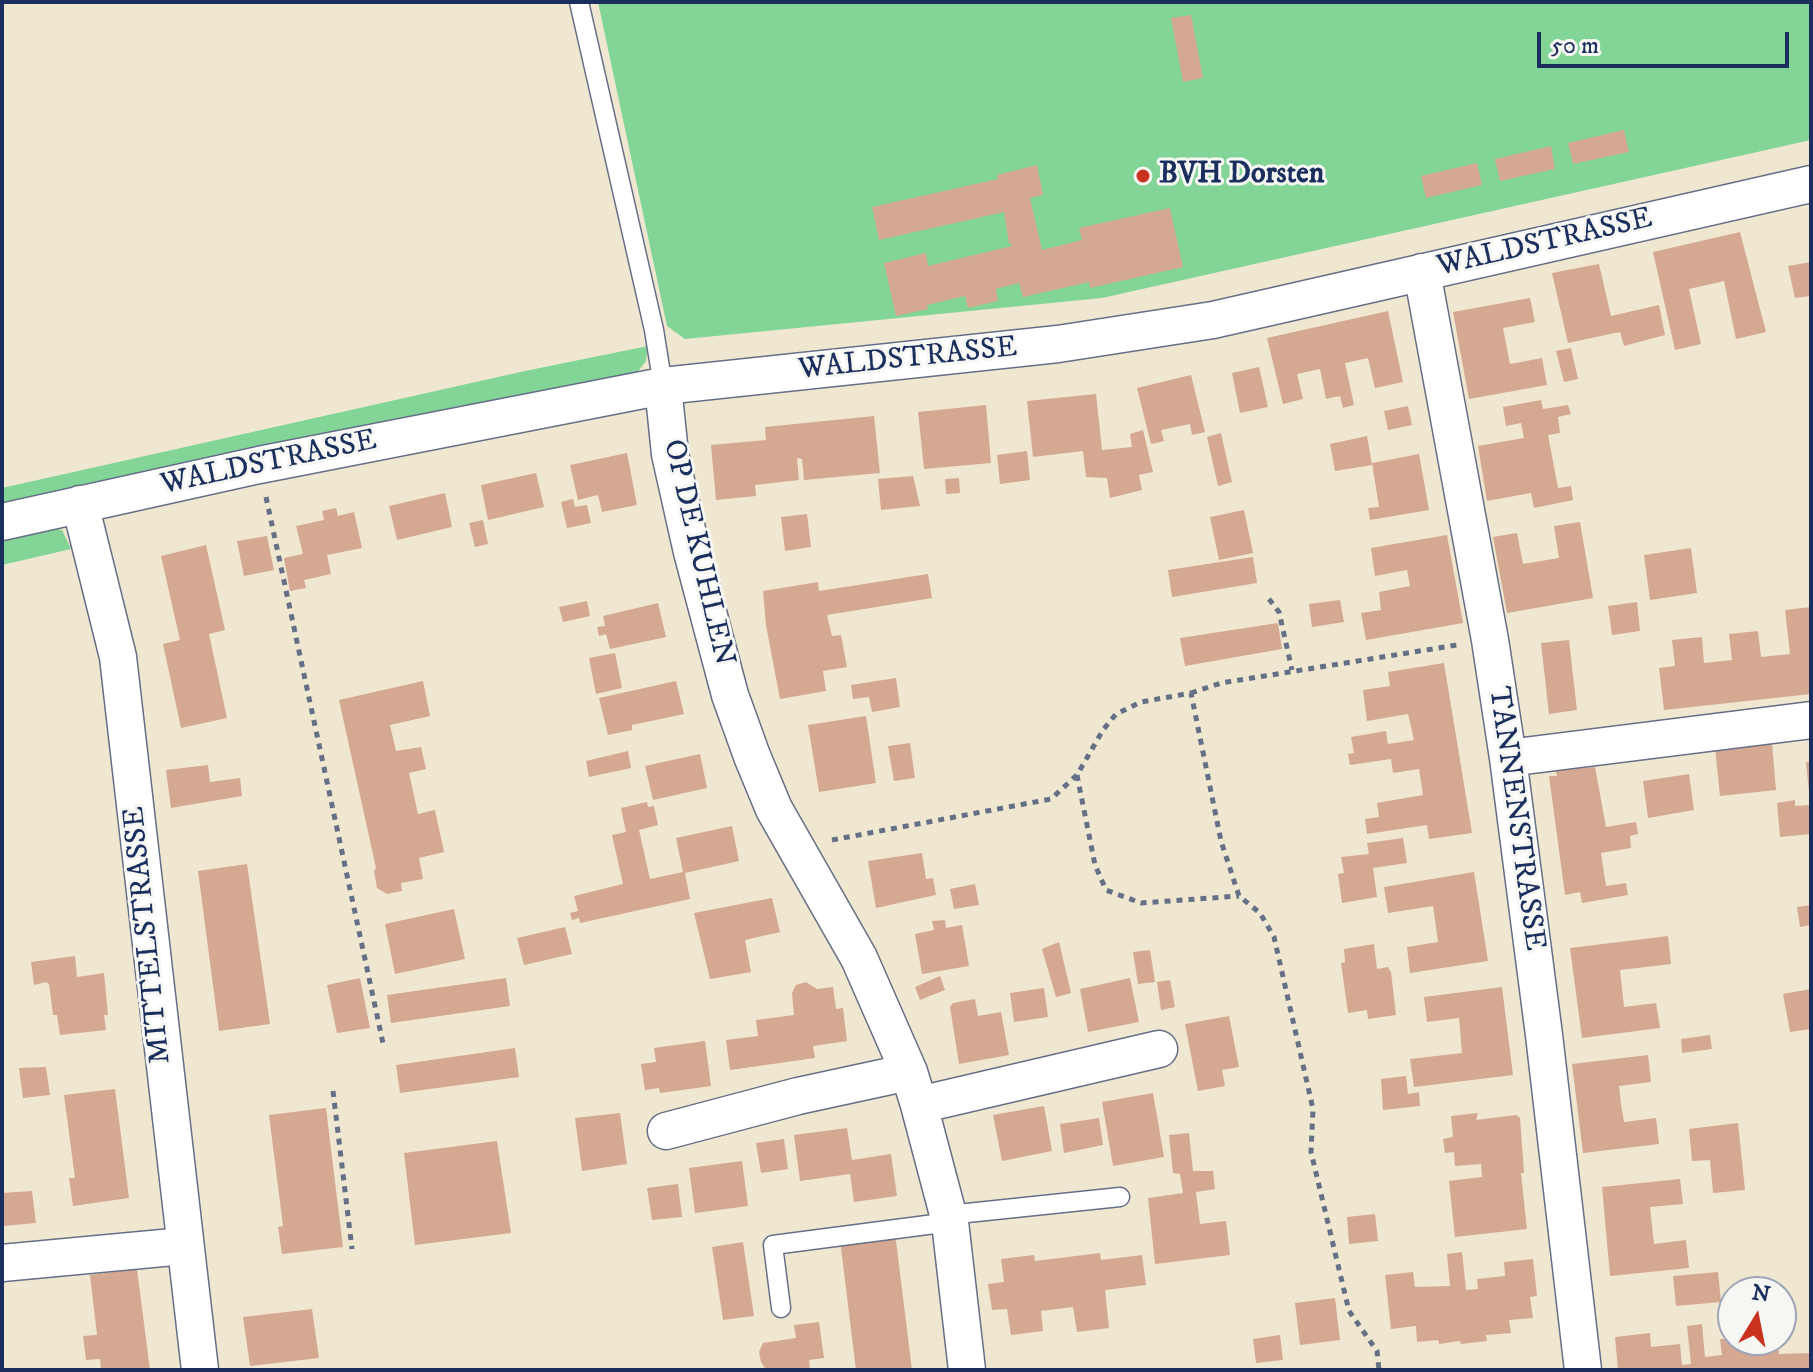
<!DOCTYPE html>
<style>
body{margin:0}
#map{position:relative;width:1813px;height:1372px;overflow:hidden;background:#efe7d0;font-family:"IM FELL DW Pica",serif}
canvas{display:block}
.frame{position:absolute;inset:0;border:4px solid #1b2f5e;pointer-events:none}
.north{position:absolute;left:1717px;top:1276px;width:80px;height:80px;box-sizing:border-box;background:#f6f6f2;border:2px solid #9ea6b7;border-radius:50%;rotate:10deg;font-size:22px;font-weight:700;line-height:32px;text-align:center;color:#1b2f5e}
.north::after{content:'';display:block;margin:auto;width:28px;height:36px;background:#c8321e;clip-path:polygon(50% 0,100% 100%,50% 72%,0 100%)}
.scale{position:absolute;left:1537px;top:32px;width:252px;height:36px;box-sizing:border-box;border:4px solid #1b2f5e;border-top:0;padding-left:10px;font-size:24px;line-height:28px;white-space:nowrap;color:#1b2f5e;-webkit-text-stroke:6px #f6f6f2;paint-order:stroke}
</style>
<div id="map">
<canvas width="1813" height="1372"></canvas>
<div class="frame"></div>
<div class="north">N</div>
<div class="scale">50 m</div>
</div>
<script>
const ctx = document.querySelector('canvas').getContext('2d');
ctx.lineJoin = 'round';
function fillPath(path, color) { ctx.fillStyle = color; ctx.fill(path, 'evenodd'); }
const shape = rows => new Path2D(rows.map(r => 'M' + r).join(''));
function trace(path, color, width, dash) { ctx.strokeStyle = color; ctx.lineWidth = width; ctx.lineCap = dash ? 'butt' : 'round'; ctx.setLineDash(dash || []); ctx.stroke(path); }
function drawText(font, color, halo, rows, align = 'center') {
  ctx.font = font + ' "IM FELL DW Pica",serif'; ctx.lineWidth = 6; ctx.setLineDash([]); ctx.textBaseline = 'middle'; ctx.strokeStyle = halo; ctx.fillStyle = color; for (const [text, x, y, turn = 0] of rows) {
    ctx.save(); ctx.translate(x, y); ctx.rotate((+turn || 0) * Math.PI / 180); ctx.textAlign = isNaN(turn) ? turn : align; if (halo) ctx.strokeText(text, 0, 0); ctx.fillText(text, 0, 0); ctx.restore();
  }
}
const green = shape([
 [598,2,1811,2,1811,140,1102,298,685,339,667,326],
 [648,346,646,361,636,374,2,513,2,488,525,371],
 [52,528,62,530,71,549,2,565,2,537]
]);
const building = shape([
 [1191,15,1203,78,1183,82,1171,18],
 [1624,130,1629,152,1573,164,1568,143],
 [1551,146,1555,169,1500,181,1495,159],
 [1477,163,1482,185,1426,198,1421,176],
 [1037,165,1043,195,1030,198,1042,250,1082,240,1079,228,1170,208,1183,267,1090,288,1089,282,1023,297,1019,283,996,289,998,301,968,308,965,296,927,305,928,309,896,316,884,263,926,253,928,266,1012,246,1011,243,1009,244,1004,212,879,240,872,207,998,179,997,175],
 [1740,232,1766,332,1736,339,1724,281,1689,289,1701,344,1675,350,1653,252],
 [1811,262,1811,296,1795,298,1788,266],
 [1599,264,1611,316,1659,305,1665,335,1624,346,1620,332,1568,343,1552,273],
 [1530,298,1535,322,1503,328,1510,364,1542,358,1547,385,1469,399,1453,312],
 [1388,311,1403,382,1375,388,1368,358,1345,363,1354,405,1343,408,1340,396,1326,399,1320,369,1297,374,1303,399,1283,404,1267,338],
 [1571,348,1578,379,1564,382,1556,351],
 [1259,367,1268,407,1240,413,1232,373],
 [1191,375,1205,432,1192,435,1190,424,1161,430,1164,441,1151,444,1137,388],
 [1096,394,1102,450,1132,447,1130,434,1143,430,1153,472,1139,475,1142,490,1110,498,1107,478,1086,477,1083,451,1033,457,1027,401],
 [1541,400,1543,409,1568,405,1571,414,1558,417,1560,433,1548,435,1558,488,1571,486,1573,500,1534,508,1531,493,1487,501,1478,446,1524,438,1521,423,1506,426,1503,407],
 [986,405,991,463,924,469,918,412],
 [1408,406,1412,425,1388,430,1384,411],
 [874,416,880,473,804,480,802,459,797,458,799,480,755,485,756,496,716,500,711,445,766,440,765,427],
 [1221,433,1232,482,1218,486,1207,437],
 [1367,436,1372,465,1335,471,1330,444],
 [1027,451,1030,480,1000,484,997,455],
 [627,453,637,505,602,512,598,495,578,500,570,465],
 [1419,454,1429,510,1370,520,1368,508,1379,507,1372,463],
 [536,473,544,507,488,520,481,485],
 [913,476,920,506,881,510,878,479],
 [959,478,960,493,946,494,945,479],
 [445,493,452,527,397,540,389,506],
 [573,499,575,507,587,505,591,523,567,528,561,502],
 [336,508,338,516,354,512,362,548,327,555,331,574,304,580,306,588,290,591,284,558,303,554,296,526,324,520,322,511],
 [1244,510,1253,553,1219,560,1210,517],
 [807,514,811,547,785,551,781,517],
 [483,520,488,544,475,547,469,523],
 [1580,522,1593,598,1507,613,1493,537,1517,533,1523,564,1559,558,1554,526],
 [1447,535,1463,623,1366,640,1361,613,1381,610,1379,592,1410,586,1407,570,1375,576,1371,548],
 [267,536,274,570,244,576,237,541],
 [206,545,225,630,209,634,227,718,181,728,163,644,180,640,161,556],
 [1691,548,1697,593,1650,600,1644,555],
 [1253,557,1257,583,1172,597,1168,570],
 [928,574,932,598,827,615,832,636,841,635,847,667,823,671,826,691,780,699,766,625,763,591,818,582,819,591],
 [1340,600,1344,622,1312,627,1309,604],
 [587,601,590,616,563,622,559,607],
 [1637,602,1640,631,1612,635,1608,606],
 [658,603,666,637,610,649,606,634,599,636,597,627,605,626,603,616],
 [1811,607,1811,694,1664,710,1659,668,1675,666,1672,640,1702,637,1704,663,1732,660,1729,634,1758,631,1761,657,1790,654,1785,610],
 [1278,623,1282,649,1185,666,1180,638],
 [1569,640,1577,710,1549,714,1541,643],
 [615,653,622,688,596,694,589,658],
 [1444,663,1472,833,1429,839,1427,825,1367,834,1365,819,1379,817,1377,803,1423,795,1419,769,1393,773,1391,759,1350,765,1348,754,1354,753,1351,737,1386,731,1388,744,1414,740,1408,714,1367,721,1363,690,1390,686,1388,672],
 [896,678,900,707,872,712,869,697,853,699,851,685],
 [423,681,430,716,390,725,396,751,421,747,426,769,409,773,418,814,435,810,444,852,419,858,423,879,401,883,402,891,387,894,377,888,374,871,376,868,339,700],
 [676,681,684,714,632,725,632,730,608,735,599,698],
 [866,716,876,783,819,792,808,725],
 [910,743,915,778,894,781,888,746],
 [1772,743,1776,790,1720,796,1715,748],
 [628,751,631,768,589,777,586,761],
 [700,754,707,788,653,800,645,766],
 [1806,762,1811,762,1811,791,1809,792],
 [208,765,210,782,240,778,242,796,171,808,166,770],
 [1595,767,1606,827,1636,822,1638,834,1630,836,1631,848,1601,853,1606,886,1626,883,1628,895,1582,903,1580,892,1565,895,1549,776,1557,776,1556,771],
 [1689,774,1694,810,1648,818,1643,781],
 [1795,800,1795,806,1810,805,1811,834,1780,837,1777,803],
 [647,802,648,807,654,806,658,825,639,830,650,879,683,872,676,838,732,826,739,861,685,873,690,899,580,923,579,918,572,920,570,913,578,911,574,896,623,884,612,835,626,832,621,808],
 [1403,838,1407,863,1373,868,1377,897,1342,903,1338,874,1344,873,1341,857,1369,854,1367,843],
 [922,853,926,879,933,878,936,895,876,908,868,861],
 [247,864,270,1024,219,1031,198,871],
 [1474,872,1488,961,1410,973,1407,947,1438,942,1433,906,1388,913,1384,887],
 [975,884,979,905,954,909,950,889],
 [772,898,780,932,745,940,751,972,710,979,694,913],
 [1811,905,1811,925,1800,927,1797,907],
 [454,909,465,959,395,974,385,924],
 [945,920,946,928,962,925,969,966,922,974,915,934,934,930,932,921],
 [565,927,572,954,524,965,517,938],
 [1668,936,1671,964,1620,970,1624,1007,1656,1003,1660,1028,1582,1038,1570,948],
 [1059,942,1071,993,1056,997,1042,949],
 [1374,944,1377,969,1388,967,1391,972,1396,1015,1368,1019,1367,1010,1348,1013,1341,963,1345,962,1344,949],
 [1150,950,1155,982,1138,984,1133,952],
 [75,956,77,977,104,973,108,1015,104,1015,106,1030,60,1035,57,1015,53,1015,49,984,46,982,34,985,31,962],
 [940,976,945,990,920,1000,915,987],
 [360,978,370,1028,337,1033,327,985],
 [506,978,510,1006,391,1023,387,995],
 [1130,978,1139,1022,1088,1032,1080,989],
 [1170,980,1175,1007,1161,1010,1157,982],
 [806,982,817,989,833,987,836,1009,843,1008,847,1041,813,1046,815,1058,730,1070,726,1040,758,1036,756,1020,794,1015,792,993,796,985],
 [1502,987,1513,1075,1414,1087,1410,1059,1462,1053,1459,1018,1427,1022,1424,997],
 [1044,988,1048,1017,1014,1022,1010,993],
 [1811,989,1811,1029,1790,1032,1783,994],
 [975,999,978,1016,1001,1012,1009,1055,959,1064,950,1007,953,1003],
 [1229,1016,1239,1067,1222,1070,1225,1086,1198,1091,1185,1024],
 [1710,1035,1712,1049,1682,1053,1681,1039],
 [705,1041,711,1086,660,1093,659,1088,645,1090,641,1064,656,1062,654,1048],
 [515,1048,519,1077,400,1093,396,1065],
 [1648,1055,1651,1082,1619,1086,1621,1104,1624,1122,1656,1118,1659,1144,1583,1153,1572,1064],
 [46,1067,50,1095,23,1098,19,1068],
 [1406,1076,1408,1094,1419,1092,1420,1106,1383,1110,1381,1079],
 [115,1089,129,1198,73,1206,69,1178,75,1178,64,1095],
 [1153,1093,1164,1157,1113,1166,1102,1102],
 [1044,1106,1052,1151,1002,1161,993,1115],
 [326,1108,343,1247,282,1254,278,1227,283,1226,269,1115],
 [620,1113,627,1164,582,1171,575,1118],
 [1478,1113,1476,1120,1516,1115,1520,1118,1524,1173,1521,1173,1527,1229,1455,1237,1449,1181,1482,1177,1481,1164,1455,1166,1454,1152,1445,1153,1443,1139,1453,1137,1451,1116],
 [1099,1118,1103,1145,1064,1153,1060,1124],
 [1738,1123,1745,1190,1713,1193,1710,1160,1692,1161,1689,1129],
 [847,1128,852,1160,891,1154,897,1196,854,1202,850,1174,800,1181,794,1135],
 [1189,1133,1193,1171,1213,1171,1215,1189,1196,1192,1200,1224,1226,1221,1230,1255,1155,1264,1148,1198,1183,1193,1180,1174,1173,1173,1169,1135],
 [784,1139,788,1169,761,1173,756,1143],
 [497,1141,511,1233,415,1245,404,1153],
 [742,1161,748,1206,695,1213,689,1168],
 [1680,1179,1683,1204,1650,1207,1654,1244,1686,1240,1689,1268,1610,1276,1602,1187],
 [678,1184,682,1217,652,1220,647,1188],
 [32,1191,36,1223,2,1226,2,1193],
 [1375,1214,1378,1241,1349,1244,1347,1217],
 [895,1233,912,1370,856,1370,840,1240],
 [743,1242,754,1316,723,1320,712,1247],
 [1462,1252,1466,1290,1478,1289,1477,1279,1505,1276,1504,1262,1533,1259,1537,1296,1530,1297,1533,1318,1509,1320,1511,1333,1486,1335,1487,1341,1461,1344,1460,1341,1439,1344,1438,1340,1417,1342,1416,1326,1391,1329,1385,1275,1413,1272,1415,1287,1450,1286,1447,1254],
 [1100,1253,1101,1260,1142,1255,1146,1285,1105,1290,1109,1328,1077,1332,1073,1307,1041,1311,1043,1331,1011,1335,1007,1309,992,1310,988,1284,1004,1282,1001,1259,1034,1255,1035,1261],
 [137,1269,150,1370,101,1370,100,1359,86,1360,83,1336,97,1335,90,1275],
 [1718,1272,1721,1302,1676,1306,1673,1276],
 [1335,1298,1340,1340,1300,1345,1295,1303],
 [312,1309,319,1358,250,1366,243,1317],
 [819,1322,824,1358,809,1360,810,1370,766,1370,761,1362,759,1352,763,1343,796,1338,794,1325],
 [1702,1324,1705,1357,1722,1355,1720,1339,1778,1340,1779,1354,1811,1353,1811,1370,1618,1370,1615,1337,1650,1333,1651,1347,1680,1344,1682,1365,1691,1364,1687,1326],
 [1280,1335,1283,1360,1256,1363,1253,1339]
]);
const path = shape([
 [266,497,384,1048],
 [1269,599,1279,612,1292,670],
 [1191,693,1221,683,1457,645],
 [1077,775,1095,865,1106,890,1141,903,1239,896],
 [832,840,1051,799,1077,775,1103,730,1116,714,1141,702,1191,693,1221,841,1239,896,1260,913,1274,937,1313,1109,1311,1152,1349,1311,1377,1351,1379,1370],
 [333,1091,352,1249]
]);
const lane = shape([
 [579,2,654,330,663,386],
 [948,1215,1120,1197],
 [781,1308,773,1245,950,1222]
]);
const street = shape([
 [1422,272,1490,640,1508,758,1544,1035,1583,1370],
 [663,386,670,454,692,552,730,695,752,756,774,809,859,958,909,1072,919,1105,950,1222,967,1370],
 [80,504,118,657,200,1370],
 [2,522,259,465,663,386,1058,344,1213,320,1811,184],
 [1508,758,1811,720],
 [919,1105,1159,1049],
 [666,1131,798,1096,909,1072],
 [2,1263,184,1246]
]);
const markers = [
 [1143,176,8,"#c8321e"]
];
const poiNames = [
 ["BVH Dorsten",1159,176]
];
const streetNames = [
 ["WALDSTRASSE",1545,244,-13],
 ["WALDSTRASSE",908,360,-6],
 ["WALDSTRASSE",269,464,-12],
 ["OP DE KUHLEN",697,553,77],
 ["TANNENSTRASSE",1515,819,82],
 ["MITTELSTRASSE",149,935,-96]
];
fillPath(green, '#82d597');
fillPath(building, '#d5a892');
trace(lane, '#656f86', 21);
trace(street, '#656f86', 39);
trace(path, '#656f86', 5, [6, 6]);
trace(lane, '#fff', 18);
trace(street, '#fff', 36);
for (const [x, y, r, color] of markers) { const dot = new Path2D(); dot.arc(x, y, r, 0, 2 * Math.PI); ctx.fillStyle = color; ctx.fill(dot); trace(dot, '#f6f6f2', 3); }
drawText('bold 30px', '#1b2f5e', '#f6f6f2', poiNames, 'left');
drawText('30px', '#1b2f5e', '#f6f6f2', streetNames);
</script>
